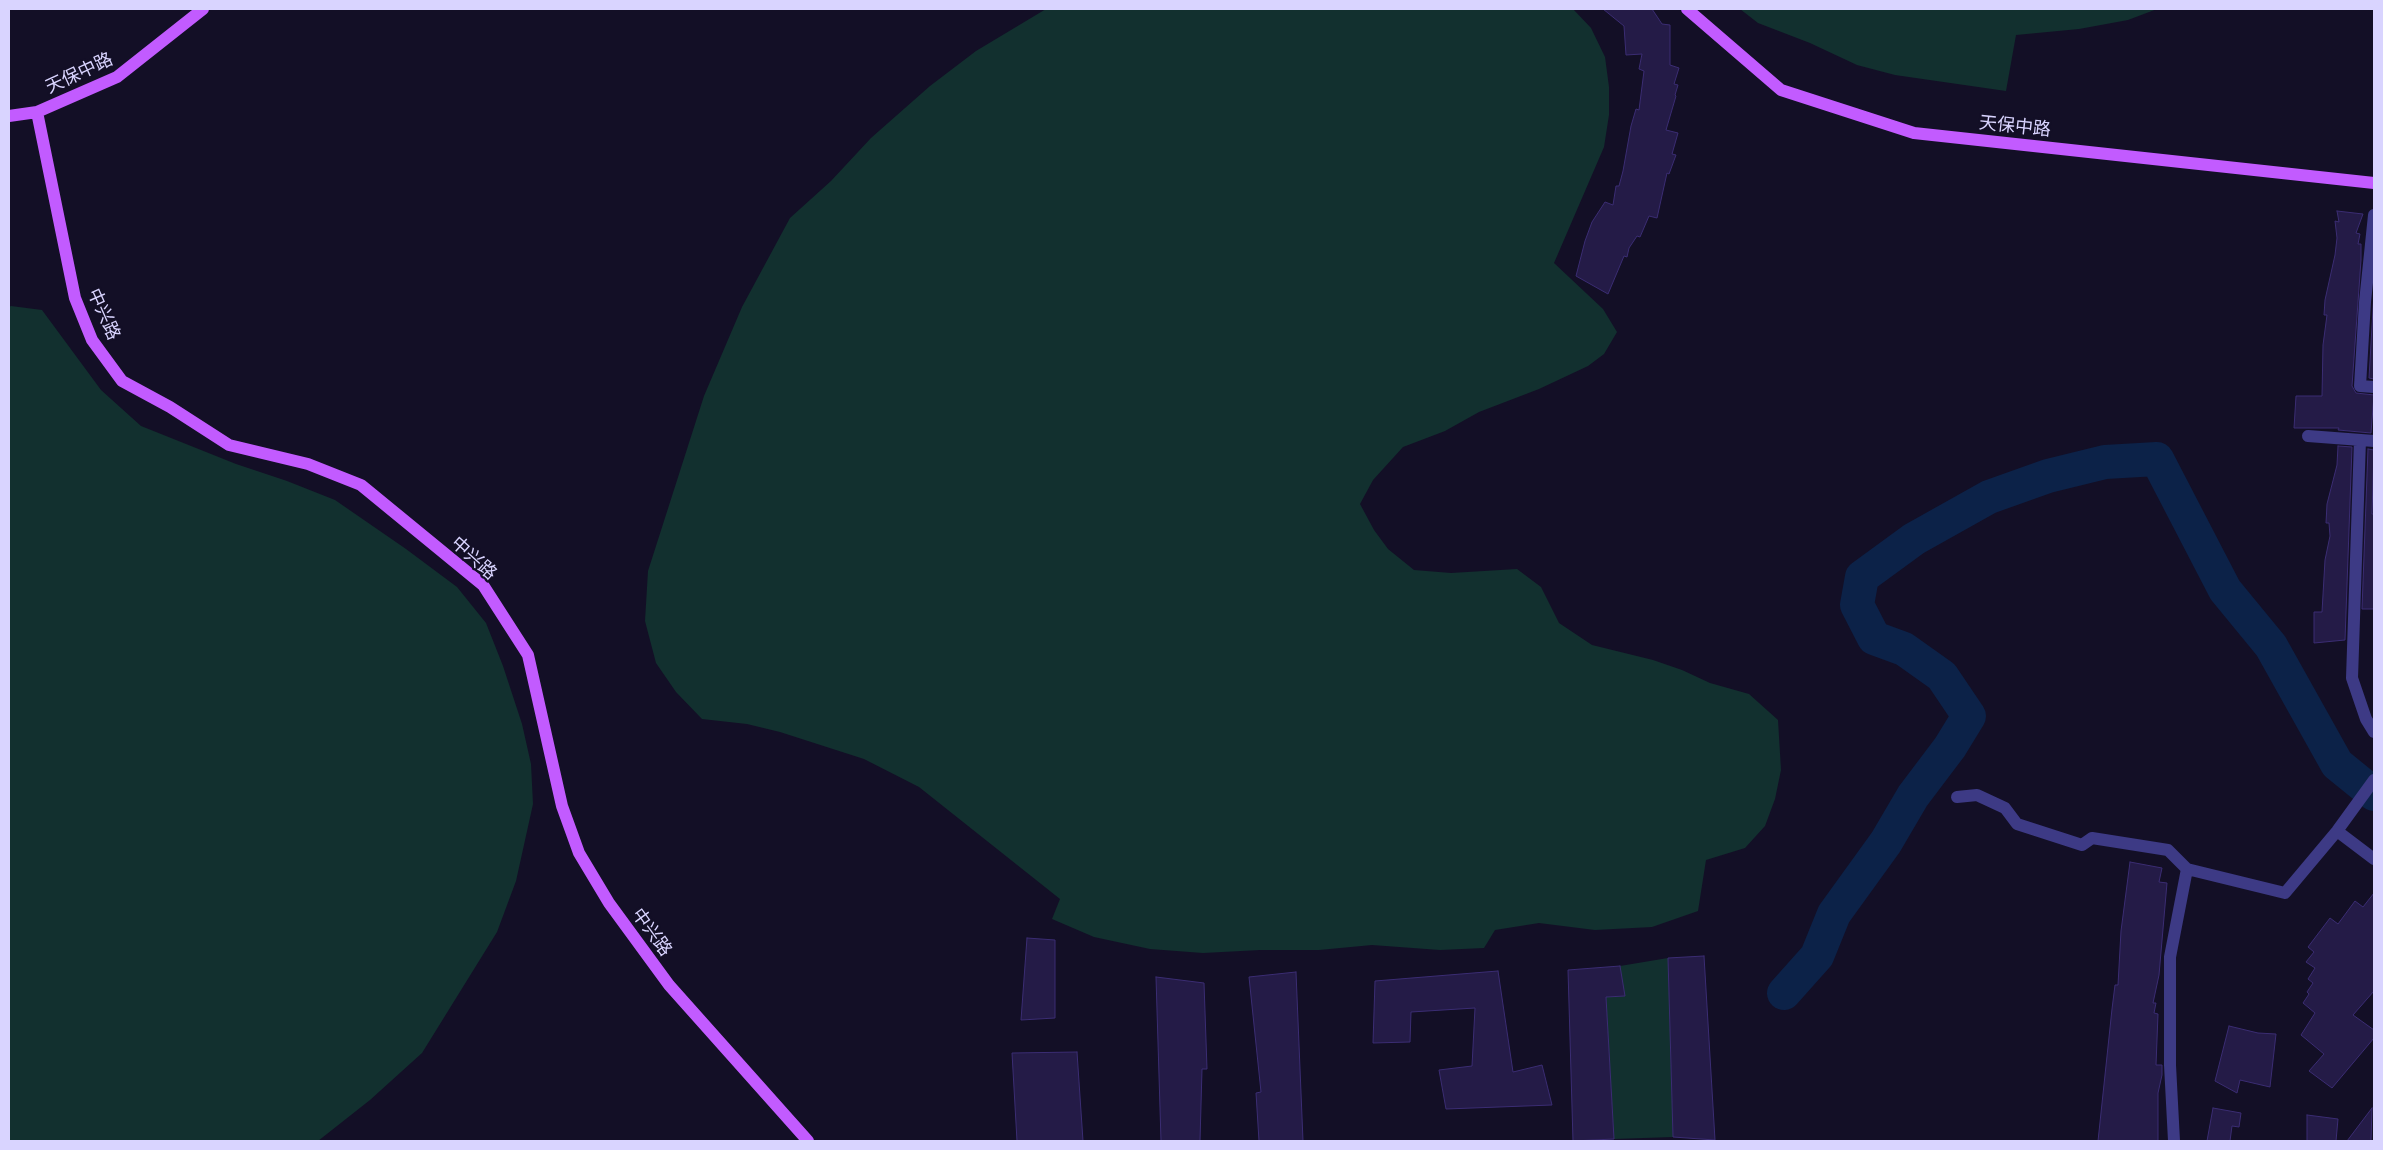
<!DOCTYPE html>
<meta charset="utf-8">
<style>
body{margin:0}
#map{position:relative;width:2383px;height:1150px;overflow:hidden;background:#130f26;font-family:Commissioner,sans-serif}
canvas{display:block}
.frame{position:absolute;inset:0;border:10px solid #d9d4ff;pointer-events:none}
</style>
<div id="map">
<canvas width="2383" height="1150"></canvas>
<div class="frame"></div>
</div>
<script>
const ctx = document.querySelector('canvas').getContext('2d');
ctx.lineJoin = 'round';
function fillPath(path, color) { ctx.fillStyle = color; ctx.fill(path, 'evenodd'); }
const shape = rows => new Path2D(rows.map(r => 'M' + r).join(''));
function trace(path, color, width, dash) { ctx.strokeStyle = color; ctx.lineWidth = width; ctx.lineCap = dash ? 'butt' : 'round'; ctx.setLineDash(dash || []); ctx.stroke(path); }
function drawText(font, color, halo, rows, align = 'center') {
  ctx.font = font + ' Commissioner,"Noto Sans SC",sans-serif'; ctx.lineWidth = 4.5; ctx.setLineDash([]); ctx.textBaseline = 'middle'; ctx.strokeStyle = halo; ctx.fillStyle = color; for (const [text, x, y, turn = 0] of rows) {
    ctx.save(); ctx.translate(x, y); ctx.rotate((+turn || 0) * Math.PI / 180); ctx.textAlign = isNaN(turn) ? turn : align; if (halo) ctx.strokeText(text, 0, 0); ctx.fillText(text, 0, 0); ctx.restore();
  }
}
const green = shape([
 [1046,9,1573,9,1591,28,1605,57,1609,87,1609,115,1604,147,1554,263,1603,309,1617,332,1604,354,1588,366,1539,389,1479,412,1445,431,1403,447,1373,480,1360,504,1374,530,1388,549,1414,570,1451,573,1517,569,1541,587,1559,623,1592,645,1653,660,1682,670,1710,683,1749,694,1778,720,1781,770,1775,799,1765,826,1745,848,1706,860,1698,911,1652,927,1595,930,1539,923,1495,930,1484,948,1440,950,1372,945,1319,950,1260,950,1203,953,1150,949,1094,937,1052,919,1060,899,919,787,864,759,780,732,747,724,702,719,676,692,656,663,645,621,648,571,704,396,742,307,790,218,831,181,871,138,930,86,976,51],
 [1740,9,2157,9,2128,20,2079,29,2016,35,2006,91,1895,75,1857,65,1810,43,1758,23],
 [11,306,42,310,101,390,141,426,236,464,287,481,335,500,406,549,457,587,486,623,503,666,522,724,531,764,533,804,516,881,497,932,422,1053,370,1100,318,1141,9,1141,9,307],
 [1668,958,1673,1137,1614,1139,1606,997,1624,996,1620,966]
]);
const river = shape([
 [1784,993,1817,956,1834,914,1886,842,1913,796,1950,747,1969,716,1942,676,1904,649,1874,638,1857,605,1862,577,1914,539,1989,497,2048,476,2105,462,2157,459,2225,590,2271,646,2337,764,2374,794]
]);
const building = shape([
 [1603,9,1652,9,1662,24,1670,25,1670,65,1679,68,1674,84,1678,85,1675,95,1676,96,1666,130,1678,133,1672,154,1676,155,1669,174,1667,173,1657,218,1649,216,1640,237,1637,236,1629,248,1627,257,1624,256,1608,294,1576,276,1585,241,1592,222,1605,202,1613,205,1616,186,1619,186,1623,171,1631,126,1636,109,1639,110,1644,71,1639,69,1642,54,1626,55,1624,26,1603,9],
 [2337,211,2363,214,2356,233,2360,234,2358,244,2361,244,2361,260,2352,386,2356,393,2374,395,2371,433,2338,430,2339,428,2294,428,2296,396,2322,396,2323,345,2327,315,2324,315,2325,300,2335,255,2337,238,2335,221,2339,222,2337,211],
 [2374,292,2374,379,2369,378,2374,292],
 [2338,446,2352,447,2345,640,2314,643,2314,612,2322,612,2325,560,2330,536,2329,523,2326,523,2327,504,2337,465,2338,446],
 [2368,449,2374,450,2372,514,2374,514,2374,609,2362,609,2368,449],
 [2130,862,2162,868,2159,882,2167,883,2159,975,2153,1003,2156,1003,2154,1013,2158,1014,2156,1065,2162,1065,2162,1075,2158,1093,2158,1141,2098,1141,2112,1009,2115,985,2118,985,2121,931,2130,862],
 [2374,893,2374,991,2353,1015,2374,1030,2374,1038,2332,1088,2309,1071,2324,1054,2301,1035,2315,1013,2303,1003,2309,994,2307,992,2313,983,2308,979,2315,968,2306,962,2314,952,2308,947,2330,918,2338,924,2355,901,2363,907,2374,893],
 [1027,938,1055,940,1055,1018,1021,1020,1027,938],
 [1704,956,1715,1140,1673,1137,1668,958,1704,956],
 [1620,966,1625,996,1606,997,1614,1139,1573,1141,1568,970,1620,966],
 [1498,971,1513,1072,1542,1065,1552,1105,1446,1109,1439,1070,1472,1066,1475,1008,1411,1012,1410,1042,1373,1043,1375,981,1498,971],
 [1296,972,1303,1141,1259,1141,1256,1093,1261,1092,1249,977,1296,972],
 [1156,977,1204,983,1207,1069,1202,1069,1200,1141,1161,1141,1156,977],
 [2229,1026,2258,1033,2276,1034,2270,1087,2240,1080,2237,1093,2215,1081,2229,1026],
 [1077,1052,1083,1141,1017,1141,1012,1053,1077,1052],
 [2213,1108,2241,1113,2239,1127,2232,1126,2230,1141,2207,1141,2213,1108],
 [2372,1108,2371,1141,2347,1141,2372,1108],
 [2307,1115,2338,1119,2336,1141,2307,1141,2307,1115]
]);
const minor = shape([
 [2374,215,2365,302,2360,386,2374,387],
 [2308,436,2374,441],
 [2360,440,2352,678,2366,719,2374,732],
 [1957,797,1977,795,2005,808,2017,824,2082,845,2092,838,2168,850,2187,869,2285,893,2337,831,2374,780],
 [2337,831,2374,859],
 [2174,1141,2170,1065,2170,957,2187,869]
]);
const major = shape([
 [1687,9,1781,90,1914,133,2374,183],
 [37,112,75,298,92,340,122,381,170,407,229,445,308,464,361,485,483,585,528,655,562,806,579,853,609,903,669,985,808,1141],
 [9,116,37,112,117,77,203,9]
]);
const streetNames = [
 ["天保中路",79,73,-25],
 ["天保中路",2015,126,6],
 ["中兴路",104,314,66],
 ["中兴路",474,558,42],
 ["中兴路",652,932,54]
];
fillPath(green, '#12302f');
trace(river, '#0c2248', 34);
fillPath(building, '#241b47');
trace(building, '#3b2d73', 1);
trace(minor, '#3d3a85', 12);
trace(major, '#c25bff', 12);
drawText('18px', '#d9d4ff', '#130f26', streetNames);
</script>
